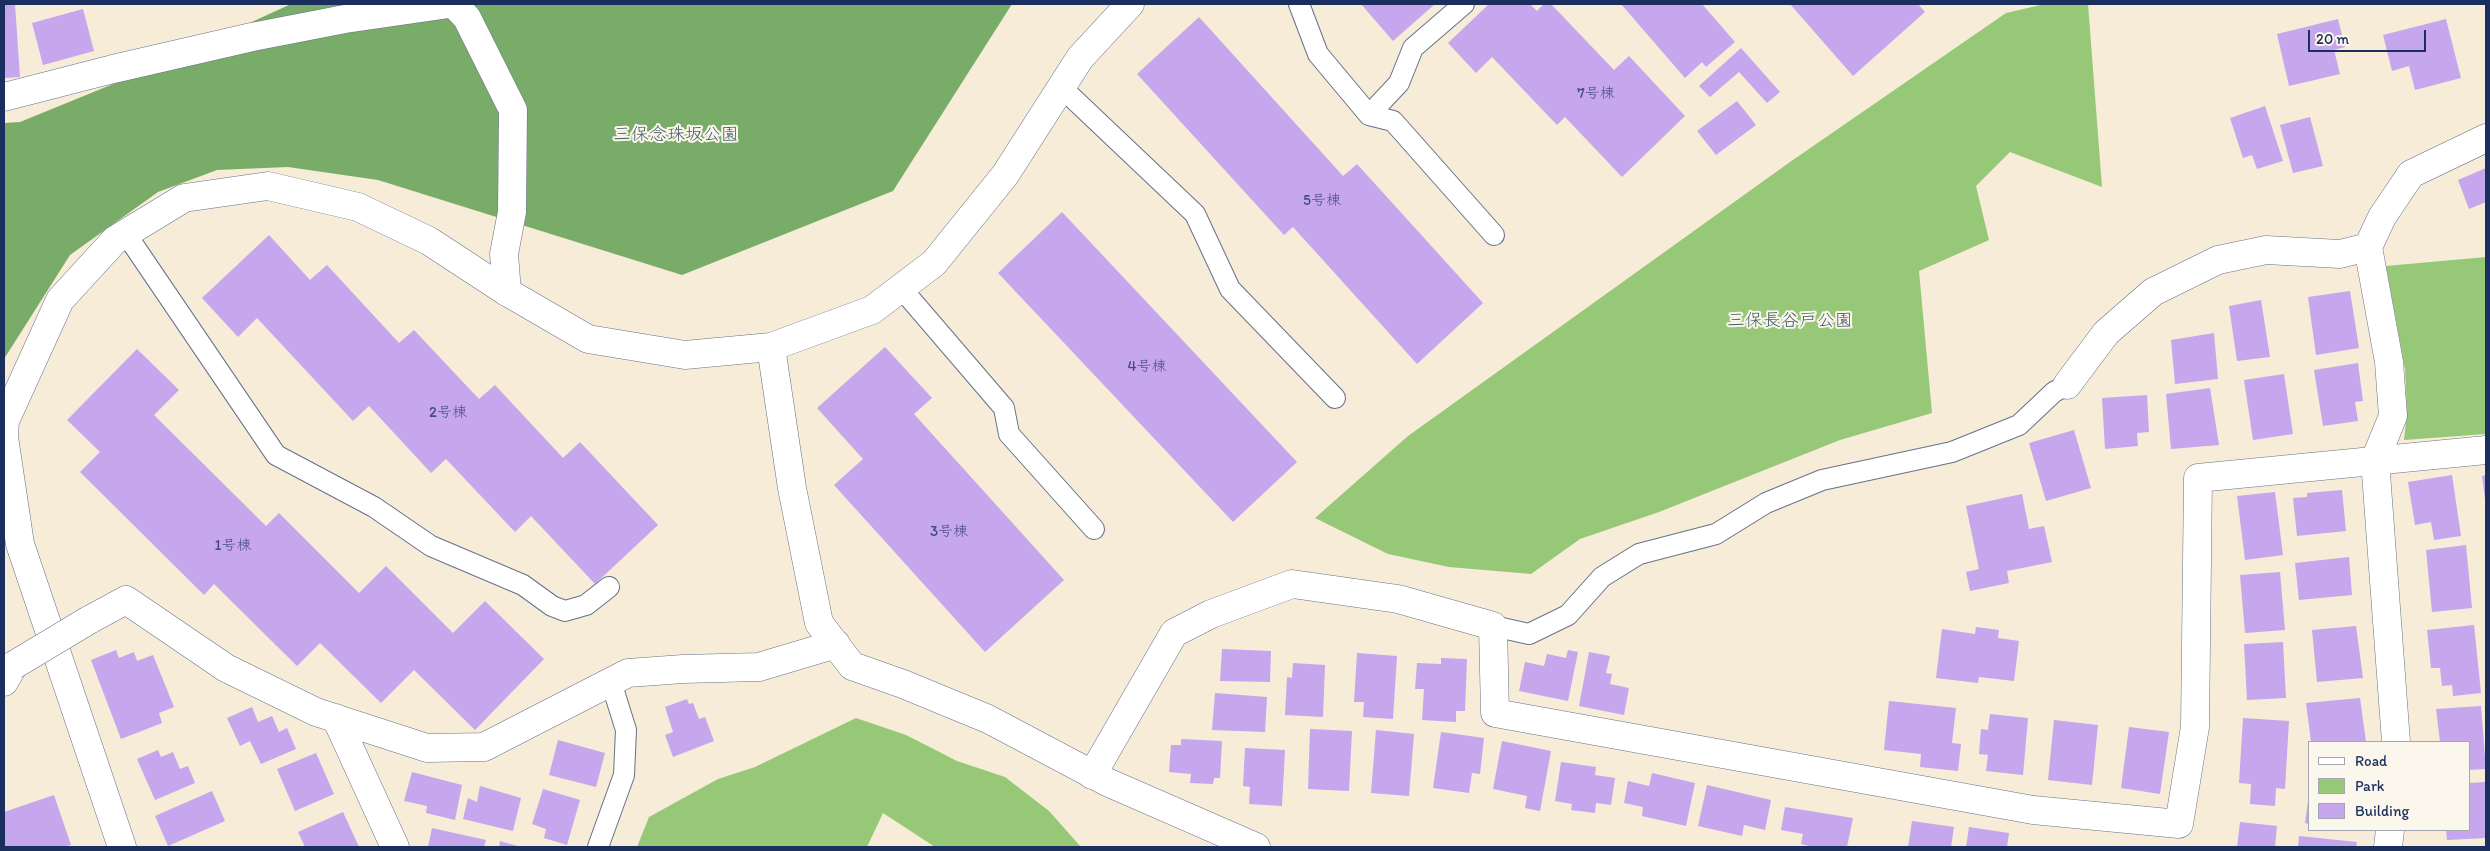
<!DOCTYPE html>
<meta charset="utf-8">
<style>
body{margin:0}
#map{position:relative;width:2490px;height:851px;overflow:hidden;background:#f6ecd8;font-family:Itim,sans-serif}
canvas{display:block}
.frame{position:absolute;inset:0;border:5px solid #1b2f5e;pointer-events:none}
.legend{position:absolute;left:2308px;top:741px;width:162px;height:90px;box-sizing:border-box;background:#fbf7ec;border:1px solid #a1a7b3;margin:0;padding:6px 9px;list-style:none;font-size:15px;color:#1b2f5e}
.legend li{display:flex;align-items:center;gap:10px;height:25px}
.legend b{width:25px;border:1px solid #a1a7b3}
.scale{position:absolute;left:2308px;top:30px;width:118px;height:22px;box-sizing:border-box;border:2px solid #1b2f5e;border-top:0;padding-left:6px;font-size:15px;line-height:18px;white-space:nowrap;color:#1b2f5e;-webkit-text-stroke:4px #fbf7ec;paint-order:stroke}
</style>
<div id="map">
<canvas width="2490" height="851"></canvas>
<div class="frame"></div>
<ul class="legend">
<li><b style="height:6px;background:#fff"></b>Road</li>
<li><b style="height:14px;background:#97c878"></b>Park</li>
<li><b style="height:14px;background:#c6a6ec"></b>Building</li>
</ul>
<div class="scale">20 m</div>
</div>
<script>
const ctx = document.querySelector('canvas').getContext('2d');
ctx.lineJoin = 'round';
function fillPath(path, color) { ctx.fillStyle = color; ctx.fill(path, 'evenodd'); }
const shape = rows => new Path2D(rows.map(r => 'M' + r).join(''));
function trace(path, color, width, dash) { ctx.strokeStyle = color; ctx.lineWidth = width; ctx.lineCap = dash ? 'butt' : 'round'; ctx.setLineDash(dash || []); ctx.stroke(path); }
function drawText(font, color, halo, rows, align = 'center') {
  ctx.font = font + ' Itim,"Klee One",sans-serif'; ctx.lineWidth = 4; ctx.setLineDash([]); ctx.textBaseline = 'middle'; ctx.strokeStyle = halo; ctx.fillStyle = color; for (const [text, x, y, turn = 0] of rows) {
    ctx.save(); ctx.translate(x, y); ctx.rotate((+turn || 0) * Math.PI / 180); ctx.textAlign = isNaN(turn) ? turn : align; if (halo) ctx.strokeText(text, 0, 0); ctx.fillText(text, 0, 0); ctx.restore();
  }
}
const green = shape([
 [2045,4,2088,4,2102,187,2010,152,1976,186,1989,240,1919,271,1932,413,1840,440,1659,512,1580,539,1531,574,1449,567,1388,554,1315,518,1408,436,1790,162,2006,13],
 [2486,257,2486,434,2404,440,2407,413,2405,369,2386,266],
 [856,718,906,735,957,761,1005,777,1049,811,1081,847,935,847,883,813,867,847,637,847,649,817,718,779,755,767]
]);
const forest = shape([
 [291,4,1012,4,893,191,682,275,378,180,288,167,217,170,158,192,70,255,4,359,4,123,20,122,145,71]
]);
const building = shape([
 [4,4,15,4,20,77,4,78],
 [1361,4,1435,4,1393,41],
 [1489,4,1530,4,1537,11,1544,4,1551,4,1614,70,1629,56,1685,116,1622,177,1565,117,1557,125,1492,57,1476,73,1448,43],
 [1621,4,1702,4,1735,42,1706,67,1702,62,1685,78],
 [1790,4,1918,4,1925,12,1853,76],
 [83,9,94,51,43,65,32,23],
 [1199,17,1343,176,1357,164,1483,303,1417,364,1293,227,1284,235,1137,74],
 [2338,19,2345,47,2334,50,2340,74,2289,86,2277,34],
 [2446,19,2461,78,2415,90,2409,66,2392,71,2383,35],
 [1741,48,1780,92,1767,103,1739,72,1710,97,1699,86],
 [1737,101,1756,125,1716,155,1697,131],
 [2265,106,2283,161,2257,169,2252,155,2243,158,2230,118],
 [2310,117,2323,166,2293,173,2280,125],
 [2486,168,2486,202,2469,209,2458,180],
 [1062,212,1297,462,1233,522,998,273],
 [269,235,310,280,327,265,399,343,414,330,479,399,495,385,563,458,580,442,658,525,595,584,531,516,515,532,446,459,431,473,369,406,353,421,257,318,238,337,202,298],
 [2350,291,2359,348,2316,355,2308,297],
 [2261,300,2270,357,2237,361,2229,306],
 [2214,333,2218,379,2175,384,2171,340],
 [885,347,932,398,914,414,1064,580,985,652,834,485,863,459,817,408],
 [137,349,179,390,154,415,266,526,279,513,359,593,386,566,453,633,485,601,544,659,475,730,414,670,381,703,320,643,297,666,214,584,204,595,80,472,100,452,67,420],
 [2358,363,2363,401,2355,402,2358,421,2323,426,2314,370],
 [2284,374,2293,434,2253,440,2244,380],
 [2210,388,2219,445,2171,449,2166,394],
 [2147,395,2149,432,2137,433,2138,446,2105,449,2102,398],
 [2074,430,2091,488,2046,501,2029,443],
 [2452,475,2461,536,2434,540,2431,522,2415,525,2408,482],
 [2486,475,2486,499,2485,499,2482,476],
 [2342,490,2346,531,2297,536,2293,498,2307,497,2307,493],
 [2275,492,2283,555,2245,560,2237,496],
 [2022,494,2029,529,2044,526,2052,562,2007,571,2009,583,1970,591,1966,572,1979,569,1966,506],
 [2466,545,2472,608,2432,612,2426,550],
 [2349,557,2352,595,2299,600,2295,563],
 [2280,572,2285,630,2245,633,2240,575],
 [2474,625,2481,693,2453,696,2452,685,2442,686,2440,668,2431,668,2427,630],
 [2356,626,2363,678,2317,682,2312,630],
 [1976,627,1999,630,1998,638,2019,641,2014,681,1979,677,1978,683,1936,678,1942,629,1975,634],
 [2283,642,2286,698,2247,700,2244,644],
 [1222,649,1271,651,1270,682,1220,681],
 [116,650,119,658,134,652,137,661,153,655,174,707,159,713,162,723,121,739,91,660],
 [1568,650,1578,652,1568,701,1519,691,1525,662,1544,666,1547,654,1566,658],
 [1589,652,1610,656,1606,673,1612,674,1610,684,1629,688,1624,715,1579,706],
 [1357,653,1397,656,1393,719,1363,717,1364,702,1354,702],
 [1441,658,1467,659,1465,711,1456,711,1456,722,1422,720,1424,689,1415,689,1417,663,1441,664],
 [1293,663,1325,665,1323,717,1285,715,1287,677,1292,678],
 [1215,693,1267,697,1265,732,1212,730],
 [2360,698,2366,742,2311,742,2306,703],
 [687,699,689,704,693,703,699,719,705,717,714,741,673,757,665,735,673,732,665,707],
 [1889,701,1956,708,1952,743,1961,744,1958,771,1920,767,1921,754,1884,750],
 [2481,706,2486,769,2469,770,2469,742,2440,742,2436,709],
 [252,707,258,722,272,716,279,732,287,728,296,749,261,764,250,741,240,746,227,718],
 [1990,714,2028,718,2023,775,1986,771,1988,755,1979,754,1981,729,1988,730],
 [2243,718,2289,721,2285,789,2276,788,2275,806,2250,804,2251,784,2239,783],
 [2054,720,2098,725,2092,785,2048,780],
 [2129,727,2169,732,2160,794,2121,788],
 [1310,729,1352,731,1349,791,1308,789],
 [1376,730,1414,734,1409,796,1371,793],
 [1441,732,1484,738,1480,774,1472,773,1469,793,1433,788],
 [1181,739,1222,741,1220,778,1214,778,1213,784,1190,783,1191,774,1169,772,1171,745,1181,745],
 [558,740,605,753,596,787,549,775],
 [1502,741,1551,751,1540,811,1525,808,1527,796,1493,789],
 [1245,748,1285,750,1282,806,1249,804,1250,787,1243,786],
 [158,750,161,757,173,752,180,769,188,766,195,783,155,800,137,759],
 [316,753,334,794,295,811,277,769],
 [1561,762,1596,767,1595,775,1615,778,1611,805,1596,803,1595,813,1571,810,1572,804,1555,801],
 [412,772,462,785,455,820,426,813,427,806,404,801],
 [1652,773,1695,783,1686,826,1642,816,1643,807,1624,803,1628,781,1649,786],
 [2486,782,2486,838,2447,840,2446,830,2469,830,2469,783],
 [1707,785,1771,800,1765,830,1744,825,1742,836,1698,826],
 [480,786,521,798,513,831,463,819,468,798,477,802],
 [543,789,580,800,567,845,544,838,546,829,532,824],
 [212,791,225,821,168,846,155,816],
 [54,795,71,845,62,847,4,847,4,812],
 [2308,801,2309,802,2309,824,2305,823],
 [1785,807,1853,818,1847,847,1813,847,1801,844,1803,834,1781,830],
 [343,812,359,847,305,847,298,832],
 [1912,821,1954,827,1951,847,1908,847],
 [2240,822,2277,826,2275,847,2237,847],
 [1969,827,2009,833,2007,847,1966,847],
 [432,828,486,840,484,847,428,847],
 [2299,836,2357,842,2356,847,2298,847],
 [500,841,521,847,499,847]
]);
const service = shape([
 [1299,4,1318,54,1369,115,1393,121,1494,235],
 [1061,87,1195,214,1230,289,1335,398],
 [1369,115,1399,83,1413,48,1464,4],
 [126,234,276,455,374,507,431,546,523,585,552,606,565,611,586,605,609,587],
 [901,288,1004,408,1009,434,1094,529],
 [1493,626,1529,634,1568,615,1602,577,1639,554,1716,534,1766,503,1822,480,1952,452,2019,425,2054,392,2067,385],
 [598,847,624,775,626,730,611,682]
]);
const minor = shape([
 [454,4,467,18,513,110,512,212,504,254,507,292],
 [4,97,113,69,252,37,345,19,449,4],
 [2368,247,2389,362,2393,416,2375,460,2396,742],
 [2067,385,2106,333,2153,292,2218,260,2266,250,2340,254,2368,247,2382,217,2411,174,2486,138],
 [89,620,126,600,226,668,316,712,427,748,484,747,628,673,683,669,759,667,836,644],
 [4,682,14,665],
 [336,718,395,847],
 [1092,775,1174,633,1211,614,1292,584,1398,599,1493,626,1495,713,2033,810,2179,824,2195,727,2198,478,2486,450],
 [2388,847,2390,830]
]);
const tertiary = shape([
 [771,347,792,488,819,623,852,666,903,684,988,719,1107,782,1256,847],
 [4,435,5,421,60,300,115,240,184,198,268,186,358,207,429,241,507,292,588,339,685,355,771,347,872,310,934,263,1005,175,1080,58,1130,4],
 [4,437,20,544,122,847]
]);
const minorBridge = shape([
 [14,665,89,620]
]);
const numberNames = [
 ["7号棟",1596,94],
 ["5号棟",1322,201],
 ["4号棟",1147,367],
 ["2号棟",448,413],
 ["3号棟",949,532],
 ["1号棟",233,546]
];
const parkNames = [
 ["三保念珠坂公園",676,135],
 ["三保長谷戸公園",1790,321]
];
fillPath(green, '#97c878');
fillPath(forest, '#79ac68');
fillPath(building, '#c6a6ec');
trace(service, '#687189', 22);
trace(minor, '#687189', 29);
trace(tertiary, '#687189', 29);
trace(service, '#fff', 20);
trace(minor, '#fff', 28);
trace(tertiary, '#fff', 28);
trace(minorBridge, '#687189', 29, []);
trace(minorBridge, '#fff', 28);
drawText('15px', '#464d82', null, numberNames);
drawText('18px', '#405d66', '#fbf7ec', parkNames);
</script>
